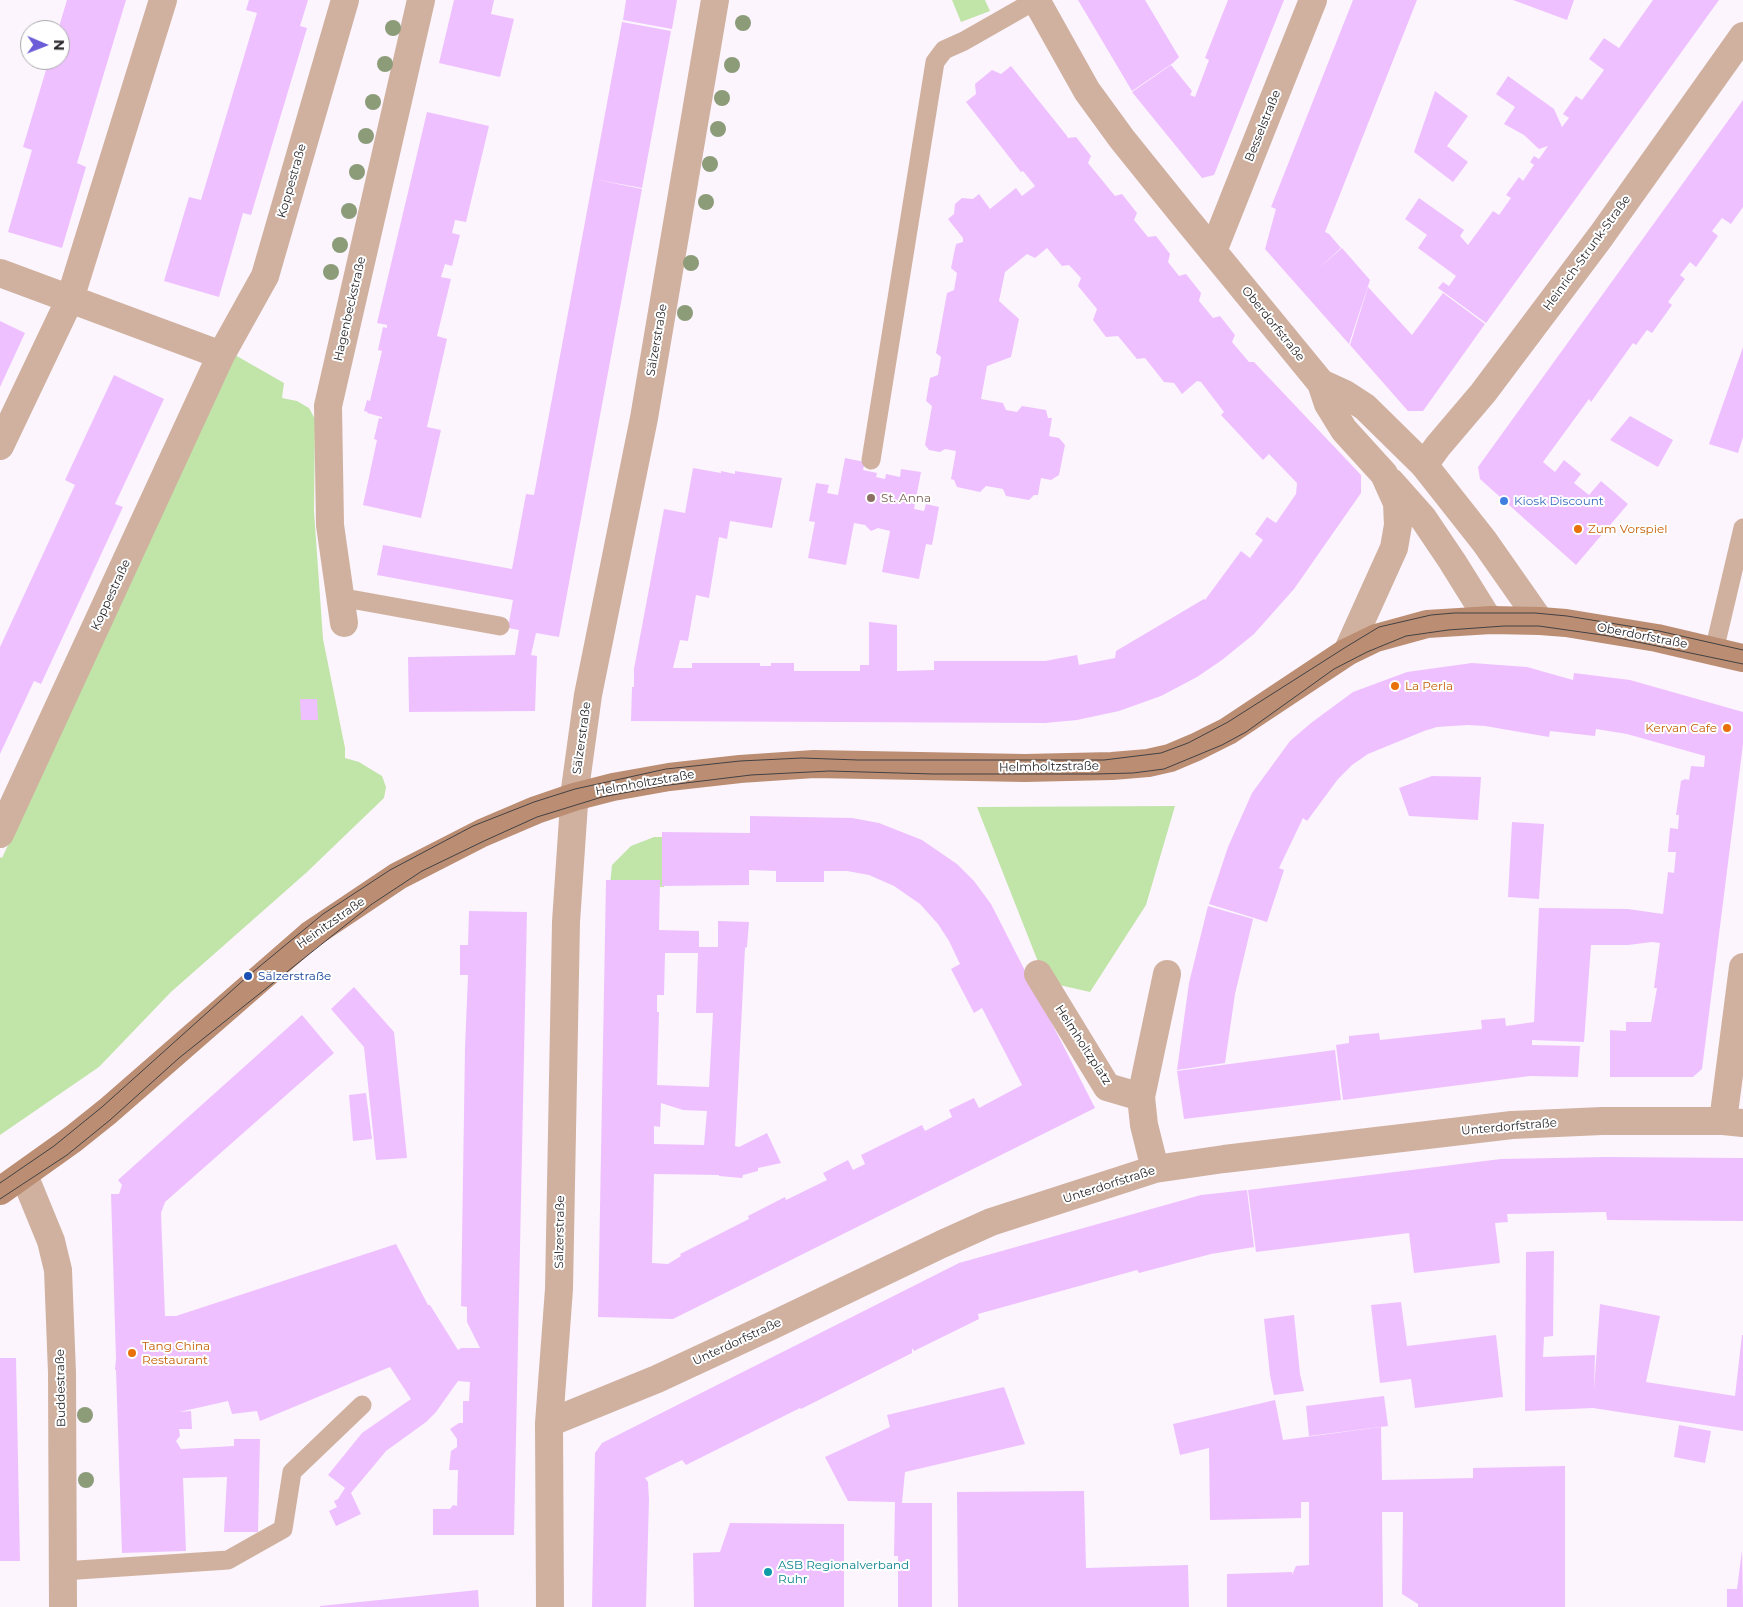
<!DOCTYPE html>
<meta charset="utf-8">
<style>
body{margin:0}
#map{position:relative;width:1743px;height:1607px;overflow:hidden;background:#fcf5fe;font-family:Montserrat,sans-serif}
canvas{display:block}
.north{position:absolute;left:20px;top:20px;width:50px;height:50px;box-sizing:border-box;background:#fff;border:1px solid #a9a9aa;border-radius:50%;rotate:91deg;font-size:14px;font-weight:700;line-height:20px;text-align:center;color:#29272a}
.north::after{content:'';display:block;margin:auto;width:18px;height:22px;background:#6b5dd7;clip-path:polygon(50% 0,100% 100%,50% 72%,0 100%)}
</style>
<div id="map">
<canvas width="1743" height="1607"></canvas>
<div class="north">N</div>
</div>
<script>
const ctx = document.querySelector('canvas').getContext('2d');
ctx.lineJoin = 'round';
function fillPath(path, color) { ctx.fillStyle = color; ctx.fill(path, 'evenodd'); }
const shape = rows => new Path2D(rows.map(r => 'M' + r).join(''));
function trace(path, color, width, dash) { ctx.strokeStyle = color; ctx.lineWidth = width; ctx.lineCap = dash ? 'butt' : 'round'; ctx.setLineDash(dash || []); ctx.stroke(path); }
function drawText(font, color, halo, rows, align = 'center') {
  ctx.font = font + ' Montserrat,sans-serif'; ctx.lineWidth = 4; ctx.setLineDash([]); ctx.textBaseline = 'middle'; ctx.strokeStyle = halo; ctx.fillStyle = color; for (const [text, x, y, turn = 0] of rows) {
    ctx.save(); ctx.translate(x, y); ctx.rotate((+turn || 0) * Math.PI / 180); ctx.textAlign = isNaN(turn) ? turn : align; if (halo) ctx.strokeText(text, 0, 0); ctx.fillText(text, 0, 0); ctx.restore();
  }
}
const green = shape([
 [952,0,985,0,990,11,961,22],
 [235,355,284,383,282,398,297,401,309,408,315,419,314,511,323,639,345,748,345,758,359,762,382,776,386,787,384,798,306,873,171,992,99,1067,0,1135,0,857,2,858],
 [1175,806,1146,905,1090,992,1046,982,977,807],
 [654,837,664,837,664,887,610,885,612,865,631,846]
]);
const building = shape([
 [67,0,126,0,77,163,86,167,62,248,8,232,32,150,23,147,49,60,60,60,60,30,58,30],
 [249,0,308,0,300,26,307,28,251,215,243,213,219,297,164,281,189,197,201,200,257,13,246,10],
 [454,0,494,0,491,14,514,19,500,77,439,63],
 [626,0,677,0,672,29,623,20],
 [1078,0,1145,0,1179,57,1173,63,1132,91],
 [1228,0,1284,0,1214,175,1202,178,1132,92,1171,65,1192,91,1190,95,1195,97,1209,60,1205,58],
 [1353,0,1417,0,1325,232,1329,234,1341,248,1318,269,1342,248,1370,280,1349,344,1265,249,1276,209,1271,207],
 [1513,0,1574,0,1567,20],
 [1653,0,1719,0,1486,323,1438,288,1443,282,1449,286,1456,276,1418,248,1427,235,1405,219,1419,198,1464,230,1460,236,1468,245,1493,211,1499,215,1511,198,1506,195,1519,177,1523,181,1534,165,1530,162,1534,156,1539,159,1548,146,1539,149,1524,135,1504,124,1515,107,1496,94,1508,76,1554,109,1562,127,1569,118,1563,114,1576,96,1582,100,1604,70,1589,59,1604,38,1619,48],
 [622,22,671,31,642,188,593,179],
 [1011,66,1067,136,1068,138,1076,137,1091,156,1088,163,1115,196,1122,194,1137,213,1134,220,1148,237,1156,236,1170,254,1168,262,1179,276,1186,274,1201,293,1199,301,1213,318,1220,316,1235,335,1232,342,1249,362,1254,362,1361,475,1361,493,1294,589,1254,634,1222,660,1197,677,1161,696,1119,711,1077,720,1045,723,631,721,632,687,634,687,634,669,664,509,685,513,693,468,721,473,721,471,735,474,735,471,782,478,772,528,730,521,727,539,719,537,709,598,696,595,688,641,680,640,673,668,692,668,692,663,760,663,760,666,771,666,771,663,794,663,794,671,860,671,860,665,869,665,869,622,897,625,897,671,934,670,934,661,1045,661,1077,655,1079,665,1115,658,1116,651,1204,599,1205,600,1241,551,1250,558,1263,540,1255,534,1267,517,1276,523,1296,494,1297,483,1269,454,1263,460,1221,415,1224,412,1201,382,1197,381,1182,394,1174,383,1164,382,1145,358,1137,359,1118,336,1106,337,1093,320,1097,309,1078,286,1081,278,1069,265,1062,266,1047,248,1035,258,1027,254,1005,272,999,301,1019,319,1011,357,987,366,981,399,1003,403,1006,410,1017,412,1022,406,1046,410,1048,418,1052,418,1049,436,1059,438,1065,445,1059,475,1051,480,1041,478,1038,495,1034,495,1029,500,1006,496,1003,489,986,486,980,492,957,487,954,480,951,479,956,451,945,449,940,452,929,450,925,445,932,406,926,401,930,378,938,375,941,357,936,353,947,293,954,290,957,273,951,268,956,244,963,242,963,238,948,219,954,214,955,204,962,198,973,199,979,194,990,209,1016,188,1022,196,1035,186,1023,171,1021,172,966,102,976,94,975,84,992,70,1001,74],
 [1435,91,1468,116,1447,146,1468,162,1453,182,1414,152],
 [1743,100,1743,207,1731,224,1722,218,1712,231,1718,236,1696,267,1690,262,1680,275,1685,279,1668,302,1672,305,1652,333,1647,330,1636,345,1633,343,1591,402,1589,399,1543,462,1555,472,1564,460,1581,474,1574,483,1589,495,1601,481,1628,504,1576,565,1480,479,1478,467],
 [427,112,489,126,466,222,455,220,452,233,460,235,452,266,445,264,441,277,451,279,437,336,447,339,427,427,441,430,421,518,363,505,377,440,374,439,379,418,382,419,382,417,367,413,368,412,364,411,367,400,370,401,382,351,378,350,383,327,387,328,387,325,377,323],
 [593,179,642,189,559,637,536,633,531,655,537,656,535,711,409,712,408,657,515,655,519,630,508,628,513,600,377,575,383,545,512,569,526,494,534,495],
 [1368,287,1412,335,1443,293,1485,324,1423,411,1408,411,1350,345],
 [0,321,25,333,0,387],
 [1743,347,1743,437,1738,453,1709,444],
 [114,375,164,399,115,504,123,507,41,684,34,681,0,754,0,647,75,485,65,480],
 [1630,416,1673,440,1658,467,1610,440],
 [845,458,865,462,863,470,877,473,876,477,885,479,886,474,900,477,901,469,921,472,914,509,924,511,926,504,939,507,932,545,926,544,919,579,882,572,890,531,878,528,871,531,865,525,854,523,846,565,808,558,815,522,809,521,816,483,829,485,827,493,838,495],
 [1472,663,1527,667,1573,680,1574,673,1630,680,1743,712,1743,744,1702,1069,1693,1077,1610,1077,1610,1030,1626,1031,1626,1022,1651,1022,1657,988,1654,988,1660,943,1652,942,1628,945,1591,945,1584,1042,1532,1040,1532,1045,1580,1046,1578,1077,1530,1076,1343,1100,1336,1045,1349,1043,1349,1036,1379,1033,1380,1040,1482,1029,1481,1020,1505,1018,1506,1026,1534,1022,1539,908,1628,909,1663,914,1668,872,1674,873,1676,852,1668,852,1670,828,1678,829,1679,815,1676,815,1681,781,1685,779,1689,780,1691,766,1704,767,1705,756,1627,734,1596,729,1595,736,1550,731,1549,737,1485,726,1468,725,1437,727,1424,731,1368,754,1352,765,1338,779,1307,821,1303,818,1279,868,1284,870,1267,922,1209,904,1228,847,1252,793,1290,741,1311,723,1353,692,1407,672],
 [300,699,317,699,318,720,301,720],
 [1432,776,1481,777,1478,820,1409,816,1399,788],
 [750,816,852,818,879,823,922,840,957,864,974,881,991,904,1095,1108,673,1319,598,1317,606,880,660,880,659,930,699,931,699,947,718,947,718,921,749,922,747,947,745,948,735,1146,739,1147,767,1133,781,1163,758,1168,758,1171,743,1175,742,1178,719,1176,719,1175,654,1174,652,1263,668,1264,681,1256,680,1254,749,1219,748,1216,785,1197,786,1200,827,1180,823,1173,848,1160,853,1170,865,1164,861,1155,922,1125,925,1131,952,1117,949,1110,974,1098,979,1108,1022,1085,982,1008,974,1013,951,969,960,964,949,941,938,924,920,904,894,886,869,875,847,871,824,871,824,882,776,882,776,871,749,870,749,885,662,886,662,832,750,833],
 [665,953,698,953,696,1013,713,1013,709,1087,657,1085,659,1012,657,1012,657,995,664,995],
 [661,1103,683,1110,707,1111,704,1145,654,1144,654,1126,660,1127],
 [1512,822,1544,824,1539,899,1508,897],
 [1208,906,1253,919,1235,994,1225,1063,1177,1070,1189,983],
 [469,911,527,912,514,1535,433,1535,433,1509,450,1509,453,1505,457,1506,458,1470,449,1470,451,1451,457,1447,457,1439,450,1429,459,1423,463,1423,463,1401,469,1401,470,1382,458,1381,436,1412,426,1422,386,1451,351,1493,361,1514,336,1526,329,1511,337,1507,334,1501,338,1499,345,1488,328,1475,362,1433,411,1399,390,1367,260,1421,257,1411,232,1414,228,1401,179,1412,191,1411,192,1429,179,1429,180,1436,176,1441,181,1449,234,1446,234,1439,260,1439,258,1532,224,1532,227,1477,183,1478,186,1551,122,1553,116,1370,115,1370,116,1359,111,1194,119,1194,122,1185,118,1180,302,1015,334,1053,165,1202,161,1213,165,1316,176,1316,396,1244,428,1305,430,1305,458,1350,461,1348,480,1348,467,1322,467,1307,461,1306,465,1048,468,975,460,975,460,945,468,945],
 [354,987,394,1032,407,1158,376,1160,364,1047,331,1009],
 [1335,1050,1341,1100,1184,1119,1177,1071],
 [366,1093,372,1139,353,1141,349,1095],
 [1607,1157,1743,1158,1743,1221,1607,1220,1606,1212,1507,1214,1508,1222,1495,1223,1500,1263,1414,1273,1409,1233,1256,1252,1248,1190,1501,1159],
 [1247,1190,1254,1247,1211,1254,1139,1273,1137,1270,978,1314,979,1319,914,1351,912,1348,912,1353,801,1409,800,1408,686,1465,682,1460,645,1478,648,1482,649,1500,646,1607,592,1607,595,1453,602,1443,959,1263,1201,1195],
 [1554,1251,1553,1336,1544,1337,1543,1357,1595,1355,1594,1390,1600,1304,1660,1316,1646,1382,1735,1396,1742,1335,1743,1335,1743,1431,1593,1408,1525,1411,1526,1252],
 [1401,1302,1407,1346,1496,1335,1503,1397,1415,1408,1411,1379,1380,1383,1371,1305],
 [1294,1315,1300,1374,1304,1391,1274,1395,1270,1375,1264,1319],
 [0,1358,16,1358,20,1561,0,1561],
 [1004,1387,1025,1444,905,1472,902,1503,932,1503,932,1607,898,1607,898,1556,894,1556,895,1502,848,1501,825,1457,890,1427,887,1415],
 [1384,1396,1388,1426,1309,1436,1306,1406],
 [1275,1400,1283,1440,1381,1427,1382,1480,1473,1478,1473,1468,1565,1466,1565,1607,1418,1607,1418,1604,1402,1594,1403,1512,1382,1512,1383,1607,1227,1607,1227,1574,1292,1572,1292,1575,1296,1566,1309,1565,1309,1502,1301,1502,1301,1518,1210,1520,1209,1448,1180,1455,1173,1424],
 [1679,1425,1711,1431,1705,1463,1674,1457],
 [1084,1491,1086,1568,1188,1565,1189,1607,958,1607,957,1492],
 [730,1523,844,1524,844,1607,694,1607,693,1553,720,1552],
 [1742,1550,1743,1607,1727,1607,1727,1589,1737,1589],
 [478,1590,479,1607,320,1607,320,1606]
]);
const service = shape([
 [871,460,935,62,944,50,964,41,1036,0],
 [339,597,500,626],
 [1714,651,1743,528],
 [63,1571,228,1560,283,1529,292,1472,362,1405]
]);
const minor = shape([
 [1213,251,1313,0],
 [0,273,221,355],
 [0,446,70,299,163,0],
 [1424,465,1438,446,1483,393,1601,236,1743,36],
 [344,623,330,525,328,406,421,0],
 [0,834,221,355,265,276,345,0],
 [1038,974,1107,1087,1141,1097],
 [1723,1121,1743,967],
 [1155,1169,1144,1125,1141,1097,1167,974],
 [24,1175,51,1241,58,1270,62,1373,63,1607],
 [549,1423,657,1379,771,1326,942,1244,991,1222,1155,1169,1224,1159,1512,1125,1602,1121,1723,1121,1743,1123],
 [550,1607,549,1423,559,1289,566,922,575,789,588,695,644,418,715,0]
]);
const tertiary = shape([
 [1036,0,1087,91,1122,139,1184,216,1321,383,1345,394,1365,407,1424,465,1484,541,1540,621],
 [1321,383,1328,404,1344,430,1384,474,1397,503,1398,525,1394,548,1347,652],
 [1391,482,1423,518,1452,561,1485,614,1491,620]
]);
const secondary = shape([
 [0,1191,73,1139,108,1111,310,935,398,876,482,833,536,810,574,797,613,787,669,777,740,769,814,764,1025,768,1112,766,1148,763,1170,758,1196,747,1228,731,1347,652,1376,638,1427,624,1491,620,1540,621,1566,623,1657,638,1743,658]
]);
const tram = shape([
 [0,1183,54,1146,102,1107,248,976,323,914,390,870,473,826,534,802,575,789,666,769,740,761,802,758,858,760,1104,760,1161,753,1188,743,1228,722,1346,647,1379,627,1431,615,1454,613,1535,613,1567,616,1659,631,1743,650],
 [0,1199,67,1155,110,1120,179,1058,372,904,422,871,484,841,537,817,602,797,661,786,751,775,829,771,933,774,1095,774,1133,773,1164,769,1222,745,1246,732,1334,669,1367,652,1406,636,1448,630,1504,626,1539,626,1609,636,1743,664]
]);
const trees = [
 [743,23],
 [393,28],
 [385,64],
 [732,65],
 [722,98],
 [373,102],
 [718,129],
 [366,136],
 [710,164],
 [357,172],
 [706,202],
 [349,211],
 [340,245],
 [691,263],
 [331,272],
 [685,313],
 [85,1415],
 [86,1480]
];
const markers = [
 [871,498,5,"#8d6e63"],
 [1504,501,5,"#3f7fe0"],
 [1578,529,5,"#e8710a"],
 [1395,686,5,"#e8710a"],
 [1727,728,5,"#e8710a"],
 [248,976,5,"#1a4fb4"],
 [132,1353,5,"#e8710a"],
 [768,1572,5,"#0f9aa8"]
];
const streetNames = [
 ["Besselstraße",1263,126,-68],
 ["Koppestraße",292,181,-74],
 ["Heinrich-Strunk-Straße",1587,253,-54],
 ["Hagenbeckstraße",350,309,-77],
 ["Oberdorfstraße",1273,324,51],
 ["Sälzerstraße",657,340,-80],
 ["Koppestraße",111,595,-65],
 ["Oberdorfstraße",1642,636,11],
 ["Sälzerstraße",582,738,-82],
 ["Helmholtzstraße",1049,767,-1],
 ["Helmholtzstraße",645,783,-10],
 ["Heinitzstraße",331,923,-35],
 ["Helmholtzplatz",1083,1045,57],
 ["Unterdorfstraße",1509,1127,-5],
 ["Unterdorfstraße",1109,1185,-18],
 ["Sälzerstraße",560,1232,-89],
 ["Unterdorfstraße",737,1342,-25],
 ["Buddestraße",61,1388,-91]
];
const educationNames = [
 ["St. Anna",881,498]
];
const shopNames = [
 ["Kiosk Discount",1514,501]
];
const foodNames = [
 ["Zum Vorspiel",1588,529],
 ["La Perla",1405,686],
 ["Kervan Cafe",1717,728,"right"],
 ["Tang China",142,1346],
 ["Restaurant",142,1360]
];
const transitNames = [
 ["Sälzerstraße",258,976]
];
const cultureNames = [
 ["ASB Regionalverband",778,1565],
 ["Ruhr",778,1579]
];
fillPath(green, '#c1e4a8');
fillPath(building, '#efc0ff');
trace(service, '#d0b19f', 19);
trace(minor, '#d0b19f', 28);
trace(tertiary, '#d0b19f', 28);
trace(secondary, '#bb8e73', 28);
trace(tram, '#424043', 1);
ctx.fillStyle = '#8c9c79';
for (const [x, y] of trees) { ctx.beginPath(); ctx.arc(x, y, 8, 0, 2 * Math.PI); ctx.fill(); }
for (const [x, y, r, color] of markers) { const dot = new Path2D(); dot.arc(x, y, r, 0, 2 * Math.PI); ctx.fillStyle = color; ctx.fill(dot); trace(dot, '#fff', 2); }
drawText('12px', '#29272a', '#fff', streetNames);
drawText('12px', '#785e54', '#fff', educationNames, 'left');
drawText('12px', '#366cbe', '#fff', shopNames, 'left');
drawText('12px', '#c56008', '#fff', foodNames, 'left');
drawText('12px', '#164399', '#fff', transitNames, 'left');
drawText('12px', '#0d838f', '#fff', cultureNames, 'left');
</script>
